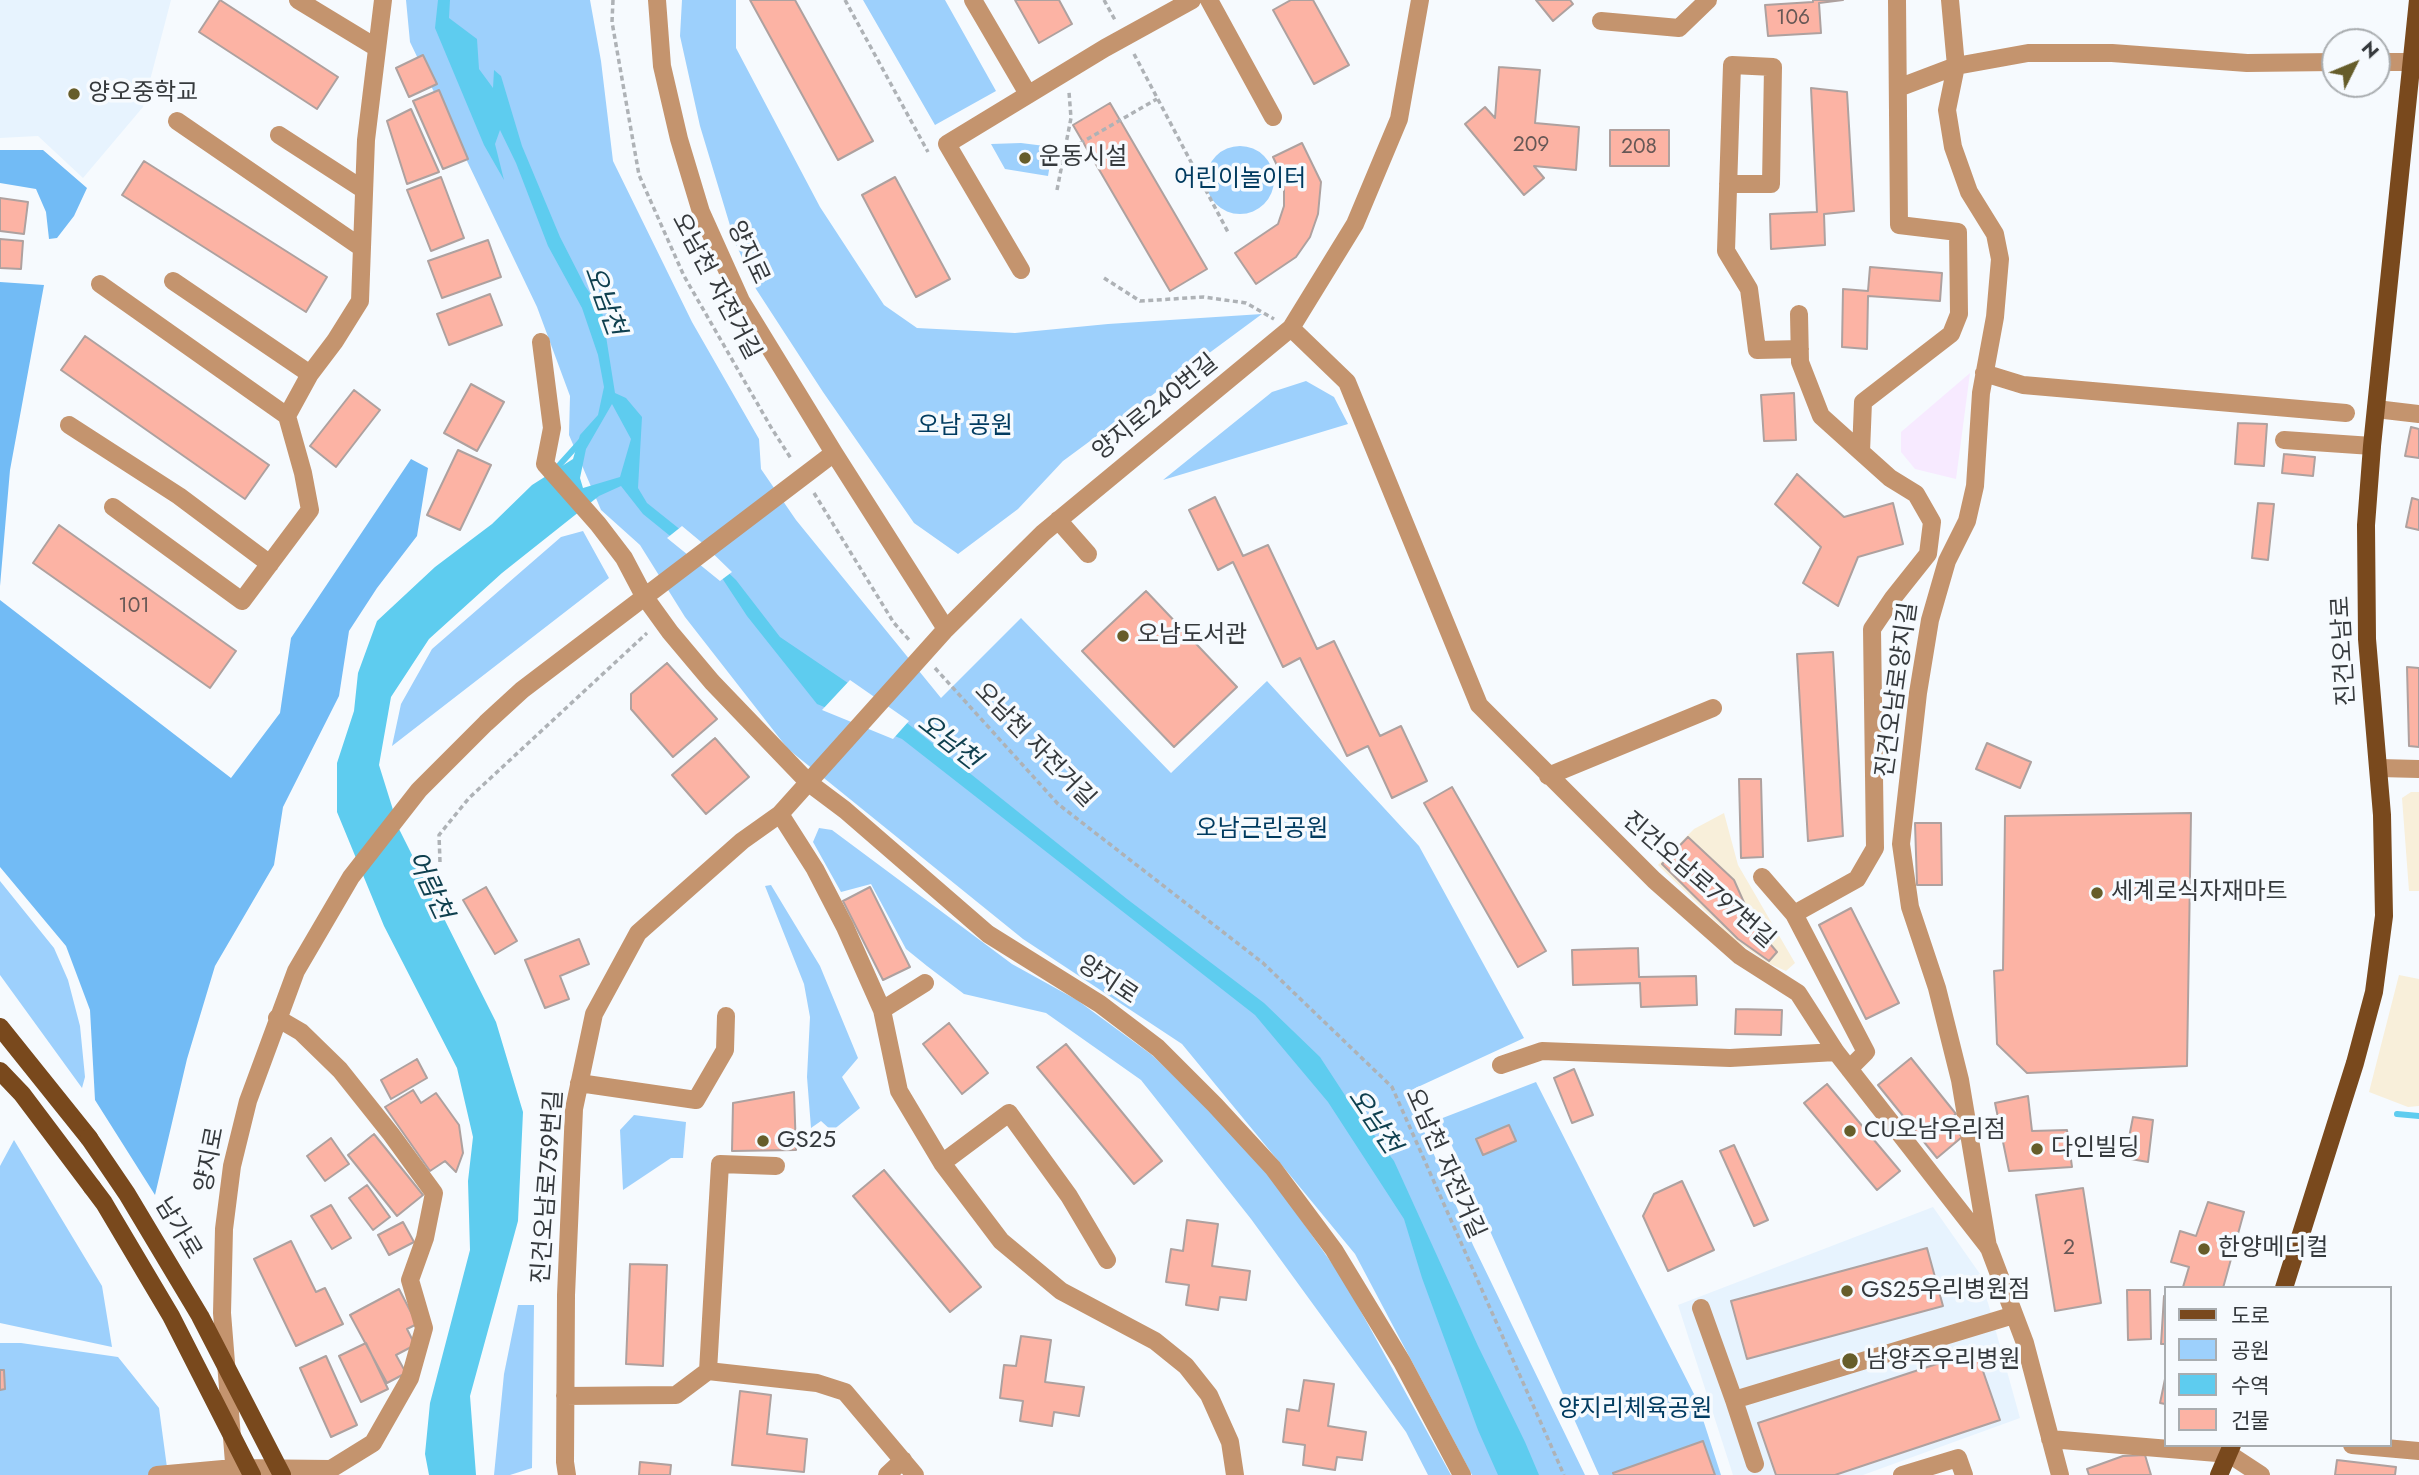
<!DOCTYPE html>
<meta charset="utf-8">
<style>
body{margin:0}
#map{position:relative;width:2419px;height:1475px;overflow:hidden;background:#f6fafe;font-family:Jost,"Noto Sans KR",sans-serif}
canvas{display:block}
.legend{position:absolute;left:2164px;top:1286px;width:228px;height:161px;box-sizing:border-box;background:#f6fafe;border:2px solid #a9adb0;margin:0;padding:9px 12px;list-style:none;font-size:21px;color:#35393c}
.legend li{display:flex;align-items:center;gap:14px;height:35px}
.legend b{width:35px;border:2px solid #a9adb0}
.north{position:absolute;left:2321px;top:28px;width:70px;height:70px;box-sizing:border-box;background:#f6fafe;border:2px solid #a9adb0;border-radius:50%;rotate:47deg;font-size:19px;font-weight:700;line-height:28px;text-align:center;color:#35393c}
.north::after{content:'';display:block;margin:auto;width:24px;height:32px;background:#665d2a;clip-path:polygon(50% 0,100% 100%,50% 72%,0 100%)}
</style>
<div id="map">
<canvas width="2419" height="1475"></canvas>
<ul class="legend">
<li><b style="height:9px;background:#79491d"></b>도로</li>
<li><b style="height:19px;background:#9dd0fc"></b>공원</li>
<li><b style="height:19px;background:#5eccef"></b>수역</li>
<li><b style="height:19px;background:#fcb3a4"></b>건물</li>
</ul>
<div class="north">N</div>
</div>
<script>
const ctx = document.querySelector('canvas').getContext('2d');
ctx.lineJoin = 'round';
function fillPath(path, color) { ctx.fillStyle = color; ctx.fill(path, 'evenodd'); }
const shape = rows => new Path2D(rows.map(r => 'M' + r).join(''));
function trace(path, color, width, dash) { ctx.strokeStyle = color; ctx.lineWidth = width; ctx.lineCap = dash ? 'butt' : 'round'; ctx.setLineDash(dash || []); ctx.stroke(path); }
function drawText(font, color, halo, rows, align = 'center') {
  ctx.font = font + ' Jost,"Noto Sans KR",sans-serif'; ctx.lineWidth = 7; ctx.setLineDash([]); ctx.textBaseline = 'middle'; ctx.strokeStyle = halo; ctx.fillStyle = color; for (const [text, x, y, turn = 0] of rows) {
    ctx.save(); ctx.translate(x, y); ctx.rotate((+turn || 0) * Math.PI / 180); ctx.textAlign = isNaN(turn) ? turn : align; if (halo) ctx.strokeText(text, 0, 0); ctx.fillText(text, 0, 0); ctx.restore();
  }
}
const commercial = shape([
 [2411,792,2419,792,2419,891,2409,891,2402,798],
 [1724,813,1738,865,1795,963,1786,971,1770,964,1736,941,1658,865,1694,829],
 [2399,975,2419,979,2419,1106,2408,1107,2369,1092]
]);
const industrial = shape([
 [1970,373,1956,479,1915,469,1901,452,1901,432]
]);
const built = shape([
 [0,0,171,0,143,107,83,178,38,136,0,138],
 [1933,1207,1980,1274,2020,1418,1863,1475,1733,1475,1678,1305]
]);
const green = shape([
 [406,0,590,0,601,61,613,161,692,322,759,439,761,469,796,520,941,698,1021,618,1171,773,1267,681,1419,846,1524,1038,1407,1092,1473,1245,1585,1475,1472,1475,1355,1254,1182,1044,1023,939,788,749,685,617,640,545,601,510,569,435,570,396,537,307,410,42],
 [682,0,736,0,736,48,820,207,884,305,917,328,1015,333,1108,324,1262,314,1063,461,1018,509,958,554,914,523,823,392,756,289,735,242,700,126,680,36],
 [863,0,945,0,996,91,935,125],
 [1021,143,1053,147,1048,176,1005,169,991,144],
 '1206 180a34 34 0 1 1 68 0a34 34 0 1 1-68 0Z',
 [1306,381,1334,397,1348,424,1163,480,1272,392],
 [583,531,609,578,392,746,401,704,432,649,561,537],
 [819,828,832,830,1012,964,1077,1000,1152,1055,1218,1118,1272,1179,1343,1279,1451,1475,1428,1475,1406,1432,1251,1219,1141,1080,1046,1013,964,994,927,966,906,949,871,884,841,892,813,842],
 [0,881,54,948,68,980,80,1026,85,1077,82,1088,0,975],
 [771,885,820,966,858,1058,842,1077,860,1108,832,1131,821,1121,811,1128,807,1077,810,1017,804,984,765,886],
 [1536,1082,1696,1398,1721,1475,1599,1475,1440,1119],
 [634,1115,686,1122,683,1158,671,1158,623,1190,620,1130],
 [14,1140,102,1286,112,1347,0,1323,0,1166],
 [518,1305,534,1305,532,1468,510,1475,494,1475,504,1374],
 [0,1343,21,1343,118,1357,159,1408,168,1475,0,1475]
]);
const forest = shape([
 [0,150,43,150,87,188,74,216,57,238,49,239,46,212,36,189,0,183],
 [0,282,44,285,10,470,0,586],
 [411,459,428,468,417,536,377,588,349,631,339,696,283,807,274,865,215,966,187,1059,155,1195,95,1100,90,1010,66,946,0,867,0,600,231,778,280,713,291,638]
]);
const water = shape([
 [438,0,450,0,449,18,477,39,479,69,493,88,494,70,501,76,522,146,560,237,585,286,602,311,615,393,626,398,642,417,638,488,647,503,697,543,736,580,780,637,907,723,1127,899,1264,1003,1320,1057,1352,1106,1394,1161,1478,1346,1525,1442,1539,1475,1498,1475,1478,1430,1422,1278,1404,1219,1328,1102,1255,1015,902,739,817,704,747,616,722,578,643,514,621,486,599,496,502,573,429,639,391,697,379,765,399,829,496,1022,523,1112,518,1221,470,1396,476,1475,429,1475,425,1454,430,1403,470,1250,468,1181,473,1137,457,1068,384,926,337,812,337,763,354,711,358,673,377,621,435,567,492,524,532,485,573,459,580,435,598,415,604,387,598,355,582,308,548,246,516,163,500,130,495,144,504,180,484,145,435,28],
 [612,404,631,439,620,477,583,488,580,478,586,449]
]);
const pier = shape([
 [682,526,700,541,732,572,720,581,667,538],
 [850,680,909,721,893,739,822,710]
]);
const stream = shape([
 [554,471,582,440],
 [2397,1114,2419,1116]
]);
const building = shape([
 [220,0,338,77,317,109,199,32,220,0],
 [750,0,795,0,873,141,838,160,750,0],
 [1015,0,1059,0,1072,24,1039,43,1015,0],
 [1291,0,1313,0,1349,65,1314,84,1273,10,1291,0],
 [1536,0,1570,0,1573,4,1553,21,1536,0],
 [1813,0,1843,0,1819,3,1821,33,1768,36,1765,5,1813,2,1813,0],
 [423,55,437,84,409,97,396,68,423,55],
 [1499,67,1540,70,1535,123,1579,127,1576,170,1534,166,1544,178,1524,195,1465,124,1485,107,1495,118,1499,67],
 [1811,88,1847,92,1854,211,1824,214,1825,245,1771,249,1770,214,1817,212,1811,88],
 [439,90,468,159,443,169,413,101,439,90],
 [1110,103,1207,269,1170,291,1073,125,1110,103],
 [411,109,439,172,407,184,387,121,411,109],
 [1610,130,1669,130,1669,166,1610,166,1610,130],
 [1302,143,1321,182,1318,214,1310,237,1296,257,1256,284,1235,253,1278,224,1284,206,1284,180,1273,157,1302,143],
 [144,161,327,277,306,312,122,195,144,161],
 [441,177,464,238,431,251,407,190,441,177],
 [895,177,950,279,916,297,862,195,895,177],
 [0,198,28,202,24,234,0,231,0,198],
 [0,239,23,241,21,269,0,268,0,239],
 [488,240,501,277,442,298,428,261,488,240],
 [1870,267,1942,273,1940,301,1868,296,1867,349,1842,347,1843,289,1868,291,1870,267],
 [490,294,502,325,449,345,437,314,490,294],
 [85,336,269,465,245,499,61,370,85,336],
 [471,384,504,402,477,451,444,433,471,384],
 [354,390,380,410,336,467,310,446,354,390],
 [1794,393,1796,440,1764,441,1761,395,1794,393],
 [2238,423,2267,424,2264,466,2235,464,2238,423],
 [2411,427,2419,429,2419,458,2405,456,2411,427],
 [458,450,491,465,460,530,427,515,458,450],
 [2284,454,2315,457,2313,476,2282,473,2284,454],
 [1797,474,1844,517,1893,503,1903,544,1858,557,1838,606,1803,583,1821,547,1775,504,1797,474],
 [1215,497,1243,556,1268,545,1317,649,1334,641,1380,736,1401,726,1427,781,1392,798,1368,746,1347,756,1300,658,1283,667,1233,562,1218,570,1189,510,1215,497],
 [2412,498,2419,500,2419,530,2406,527,2412,498],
 [2258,503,2274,504,2268,560,2252,558,2258,503],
 [59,525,236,651,210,688,33,563,59,525],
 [1146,591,1237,687,1174,747,1082,651,1146,591],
 [1833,652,1843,836,1808,841,1797,654,1833,652],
 [667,663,717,719,673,757,631,709,631,694,667,663],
 [2407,667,2419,668,2419,747,2409,746,2407,667],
 [715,738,749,777,706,814,672,775,715,738],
 [1987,743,2031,762,2020,788,1976,769,1987,743],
 [1739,779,1761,779,1763,857,1741,858,1739,779],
 [1452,787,1546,951,1518,967,1424,803,1452,787],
 [2191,813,2187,1066,2027,1073,1997,1044,1994,971,2003,970,2005,816,2191,813],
 [1915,823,1941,823,1942,885,1917,885,1915,823],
 [1688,837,1734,880,1754,925,1777,952,1769,961,1738,939,1662,864,1688,837],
 [486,887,517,941,495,954,463,900,486,887],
 [870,887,910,967,883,980,843,901,870,887],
 [1851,908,1899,1003,1866,1019,1819,925,1851,908],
 [579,939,589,964,560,976,569,999,545,1008,525,960,579,939],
 [1638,948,1639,977,1696,976,1697,1005,1641,1007,1640,983,1573,985,1572,950,1638,948],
 [1736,1009,1782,1010,1781,1035,1735,1034,1736,1009],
 [949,1023,988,1073,962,1094,923,1044,949,1023],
 [1066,1044,1162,1161,1134,1184,1037,1067,1066,1044],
 [1911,1058,1956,1114,1948,1120,1962,1137,1937,1158,1878,1085,1911,1058],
 [417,1059,427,1078,391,1099,381,1080,417,1059],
 [1574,1069,1593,1115,1572,1123,1554,1078,1574,1069],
 [1827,1084,1900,1171,1877,1190,1804,1103,1827,1084],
 [413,1090,421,1103,436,1093,459,1125,463,1153,456,1172,445,1161,430,1171,385,1107,413,1090],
 [794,1092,796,1150,732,1151,733,1103,794,1092],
 [2028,1096,2032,1131,2067,1130,2072,1167,2009,1171,1995,1103,2028,1096],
 [2133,1117,2153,1120,2148,1162,2125,1158,2133,1117],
 [1509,1125,1516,1141,1483,1155,1476,1139,1509,1125],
 [374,1134,423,1195,397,1216,348,1155,374,1134],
 [331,1138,349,1164,325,1181,307,1156,331,1138],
 [1734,1145,1768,1220,1754,1226,1720,1151,1734,1145],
 [884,1170,981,1287,950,1312,853,1196,884,1170],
 [1682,1181,1714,1250,1668,1271,1643,1216,1654,1194,1682,1181],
 [367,1185,390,1217,373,1230,349,1198,367,1185],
 [2083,1188,2101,1303,2055,1311,2036,1195,2083,1188],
 [2208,1202,2244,1212,2223,1288,2185,1288,2183,1287,2189,1267,2171,1262,2180,1231,2196,1236,2208,1202],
 [331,1205,351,1238,332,1249,311,1216,331,1205],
 [1187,1220,1218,1224,1212,1266,1250,1271,1246,1300,1220,1297,1218,1310,1186,1305,1189,1285,1166,1282,1171,1249,1183,1251,1187,1220],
 [403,1222,414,1242,389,1255,378,1235,403,1222],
 [291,1241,316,1292,325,1288,343,1324,296,1346,254,1259,291,1241],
 [1927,1248,1943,1306,1747,1359,1731,1301,1927,1248],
 [630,1264,667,1265,663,1366,626,1364,630,1264],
 [399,1289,417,1324,407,1329,415,1345,396,1355,406,1373,387,1383,350,1315,399,1289],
 [2127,1290,2150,1290,2151,1339,2128,1340,2127,1290],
 [2164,1296,2165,1296,2165,1344,2161,1344,2164,1296],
 [1021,1336,1051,1340,1045,1382,1084,1387,1079,1416,1054,1412,1052,1426,1020,1421,1023,1401,1000,1398,1004,1365,1016,1366,1021,1336],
 [366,1343,388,1389,361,1402,339,1356,366,1343],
 [1976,1351,2000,1420,1835,1475,1776,1475,1758,1423,1976,1351],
 [326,1356,357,1425,331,1437,300,1368,326,1356],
 [0,1370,4,1370,5,1389,0,1390,0,1370],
 [2165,1379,2165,1404,2160,1403,2165,1379],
 [1304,1380,1334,1384,1328,1426,1366,1432,1362,1460,1337,1457,1335,1470,1303,1465,1305,1445,1283,1442,1287,1409,1299,1411,1304,1380],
 [740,1391,771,1395,767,1434,807,1439,804,1472,732,1465,740,1391],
 [1703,1441,1715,1475,1614,1475,1613,1473,1703,1441],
 [2145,1455,2151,1475,2089,1475,2087,1469,2123,1456,2145,1455],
 [2337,1460,2396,1467,2395,1475,2335,1475,2337,1460],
 [640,1462,671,1465,670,1475,639,1475,640,1462]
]);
const path = shape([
 [613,0,612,22,639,175,684,276,772,429,792,460],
 [845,0,928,152],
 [1104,0,1115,20],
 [1134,54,1229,234],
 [1065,152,1157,99],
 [1057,190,1071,118,1069,92],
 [1104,278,1140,301,1204,297,1246,303,1274,319],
 [814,493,894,623,911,642],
 [935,668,1058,804,1263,963,1392,1087,1564,1475],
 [440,862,439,835,469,798,647,633]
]);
const minor = shape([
 [298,0,377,48],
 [657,0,662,66,679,139,701,212,741,301,834,453,946,629,1043,533,1291,328,1355,224,1399,119,1420,0],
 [973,0,1028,94],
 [1209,0,1273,117],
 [1950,0,1956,66,1947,110,1953,147,1969,192,1995,234,2000,259,1995,317,1981,393,1975,486,1967,521,1947,561,1930,620,1918,693,1901,844,1910,907,1937,988,1960,1080,1988,1247],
 [1601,21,1679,28,1708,0],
 [2377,62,2411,62],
 [1898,88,1956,66,2028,53,2112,53,2247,63,2335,62],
 [177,121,362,248],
 [279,135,364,190],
 [1728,184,1771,184,1773,67,1732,65,1726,251,1749,289,1757,350,1800,349],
 [1021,270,947,144,1105,48,1192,0],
 [173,281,310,374],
 [100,284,287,416],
 [1799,314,1800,362,1821,416,1861,452],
 [1291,328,1347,382,1479,705,1654,880,1740,956,1798,993,1836,1052,1989,1248,2025,1343,2060,1475],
 [541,342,552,428,545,464,598,524,624,558,644,596,670,632,712,682,809,783,845,810,988,934,1100,1004,1158,1048,1215,1105,1273,1168,1334,1250,1402,1362,1462,1475],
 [1984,373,2023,385,2346,413],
 [2376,409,2419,414],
 [69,425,179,496,270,564],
 [2284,440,2372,446],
 [113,507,242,601,310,510,303,473,287,416,310,374,335,341,360,301,366,140,383,0],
 [1058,520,1088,554],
 [2379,768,2419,769],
 [1548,776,1713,708],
 [780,814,815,869,845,927,882,1010,899,1091,942,1163,1001,1241,1061,1291,1155,1341,1186,1366,1209,1395,1230,1442,1235,1475],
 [1762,877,1794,914,1866,1052,1849,1069],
 [1794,914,1857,879,1875,848,1872,629,1893,598,1928,554,1932,522,1916,494,1890,478,1861,452,1863,402,1951,334,1959,314,1958,232,1899,225,1897,0],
 [882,1010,925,983],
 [1501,1065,1542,1051,1730,1058,1836,1052],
 [579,1083,696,1100,725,1050,726,1016],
 [942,1163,1009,1113,1069,1196,1107,1260],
 [1701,1308,1734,1400,2014,1315],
 [708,1371,817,1383,845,1392,915,1475],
 [565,1396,676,1395,708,1371,720,1164,776,1166],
 [1734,1400,1755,1464],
 [2050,1439,2229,1454,2261,1475],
 [2352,1445,2419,1451],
 [157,1475,234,1468,331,1469,373,1443,410,1378,424,1328,410,1280,425,1238,434,1193,391,1134,340,1070,301,1032,277,1018],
 [235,1475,222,1313,224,1229,232,1166,248,1101,296,971,351,877,419,790,486,723,522,690,834,453],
 [567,1475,565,1462,566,1295,574,1109,594,1014,638,933,742,841,780,814,946,629],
 [887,1475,903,1460],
 [1902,1475,1958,1458,1964,1475]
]);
const major = shape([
 [0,1027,89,1138],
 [0,1071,22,1094,92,1187],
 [2284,1288,2355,1063,2374,992,2384,916,2382,815,2367,639,2366,525,2372,446,2418,0],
 [2219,1475,2232,1445]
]);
const majorBridge = shape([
 [89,1138,127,1194,200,1316,282,1475],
 [92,1187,104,1203,171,1316,252,1475]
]);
const markers = [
 [74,94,7,"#665d2a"],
 [1025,158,7,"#665d2a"],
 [1123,636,7,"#665d2a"],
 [2097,893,7,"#665d2a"],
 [1850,1131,7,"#665d2a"],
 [763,1141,7,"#665d2a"],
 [2037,1149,7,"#665d2a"],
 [2204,1249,7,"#665d2a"],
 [1847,1291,7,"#665d2a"],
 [1850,1361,9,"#665d2a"]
];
const numberNames = [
 ["106",1793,19],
 ["209",1531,146],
 ["208",1639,148],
 ["101",134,607],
 ["2",2069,1249]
];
const poiNames = [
 ["양오중학교",88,94],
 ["운동시설",1039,158],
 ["오남도서관",1137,636],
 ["세계로식자재마트",2111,893],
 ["CU오남우리점",1864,1131],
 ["GS25",777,1141],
 ["다인빌딩",2051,1149],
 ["한양메디컬",2218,1249],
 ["GS25우리병원점",1861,1291],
 ["남양주우리병원",1866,1361]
];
const parkNames = [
 ["어린이놀이터",1240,180],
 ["오남 공원",965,427],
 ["오남근린공원",1262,830],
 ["양지리체육공원",1635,1410]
];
const streetNames = [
 ["양지로",747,253,65],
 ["오남천 자전거길",715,287,62],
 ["양지로240번길",1156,408,-39],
 ["진건오남로",2345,651,-93],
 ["진건오남로양지길",1898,690,-82],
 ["오남천 자전거길",1034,746,46],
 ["진건오남로797번길",1698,881,41],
 ["양지로",1107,981,34],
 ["양지로",211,1160,-79],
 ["오남천 자전거길",1444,1164,66],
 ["진건오남로759번길",549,1187,-86],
 ["남가로",177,1229,59]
];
const waterNames = [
 ["오남천",603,301,70],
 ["오남천",948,743,38],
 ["어람천",428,886,65],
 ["오남천",1373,1122,56]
];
fillPath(commercial, '#f8efda');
fillPath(industrial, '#f7eaff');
fillPath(built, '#e7f3fe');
fillPath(green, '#9dd0fc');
fillPath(forest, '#72bbf5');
fillPath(water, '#5eccef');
fillPath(pier, '#f6fafe');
trace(stream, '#5eccef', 6);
fillPath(building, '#fcb3a4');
trace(building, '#aea19f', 2);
trace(path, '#aeb2b6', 3.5, [5, 3.5]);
trace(minor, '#c4946e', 18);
trace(major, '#79491d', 18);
trace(majorBridge, '#79491d', 18);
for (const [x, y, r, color] of markers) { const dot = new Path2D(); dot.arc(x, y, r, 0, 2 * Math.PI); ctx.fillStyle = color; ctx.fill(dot); trace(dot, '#f6fafe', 2.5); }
drawText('21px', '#675856', null, numberNames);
drawText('24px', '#35393c', '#f6fafe', poiNames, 'left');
drawText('24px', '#003b60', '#f6fafe', parkNames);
drawText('24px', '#35393c', '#f6fafe', streetNames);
drawText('italic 26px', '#0f404f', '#f6fafe', waterNames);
</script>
